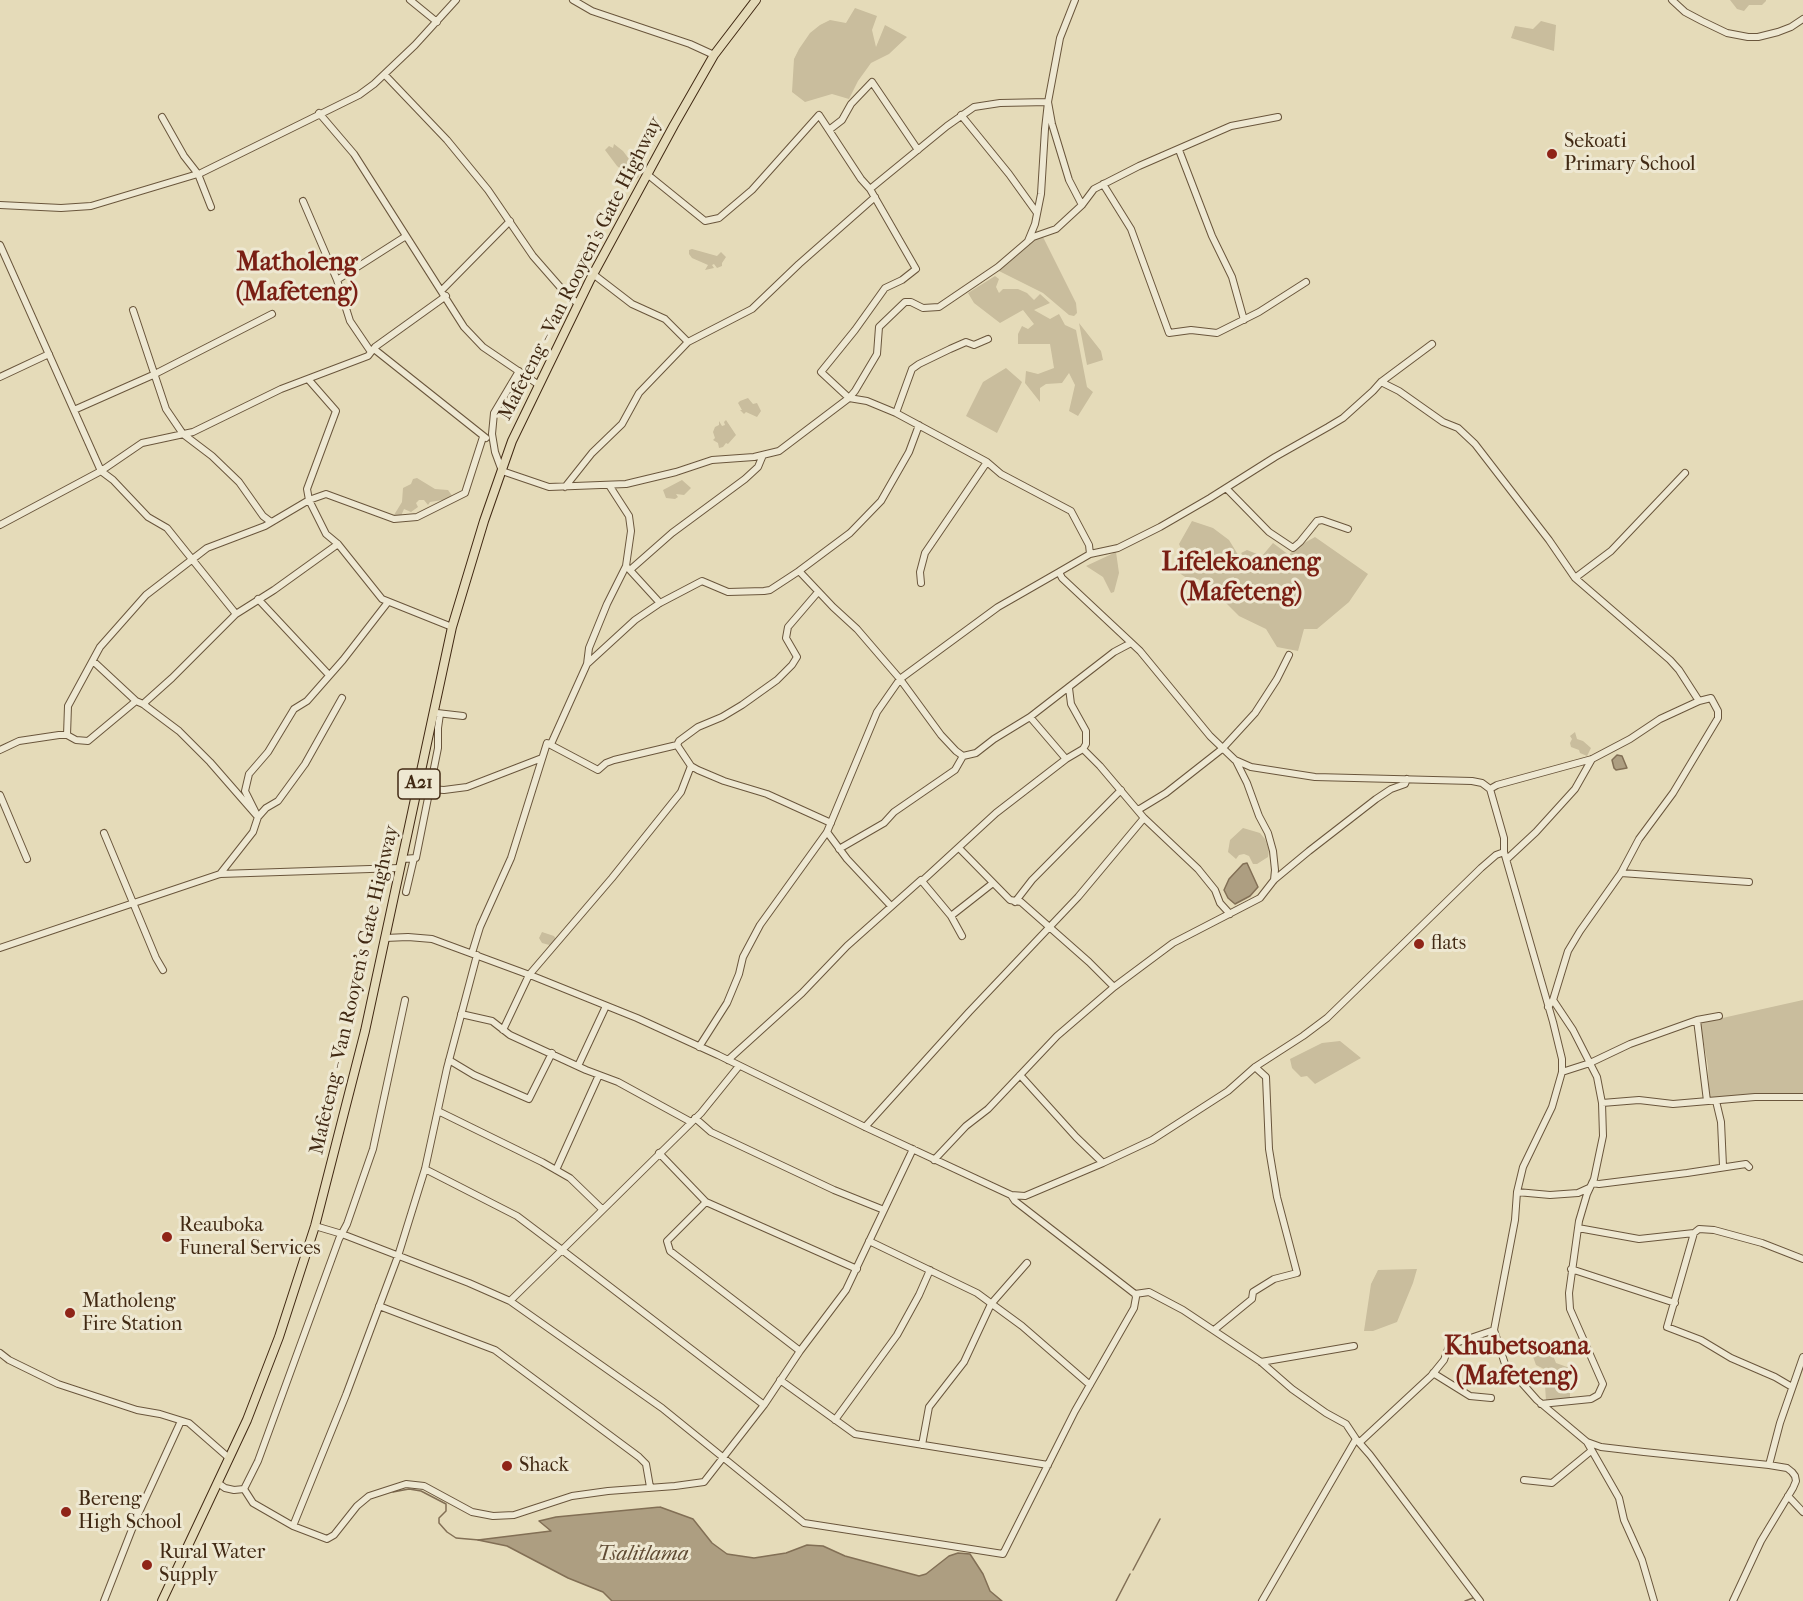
<!DOCTYPE html>
<style>
body{margin:0}
canvas{display:block;background:#e5dbb9}
</style>
<canvas width="1803" height="1601"></canvas>
<script>
const ctx = document.querySelector('canvas').getContext('2d');
ctx.lineJoin = 'round';
function fillPath(path, color) { ctx.fillStyle = color; ctx.fill(path, 'evenodd'); }
const shape = rows => new Path2D(rows.map(r => 'M' + r).join(''));
function trace(path, color, width, dash) { ctx.strokeStyle = color; ctx.lineWidth = width; ctx.lineCap = dash ? 'butt' : 'round'; ctx.setLineDash(dash || []); ctx.stroke(path); }
function drawText(font, color, halo, rows, align = 'center') {
  ctx.font = font + ' "IM FELL French Canon",serif'; ctx.lineWidth = 6; ctx.setLineDash([]); ctx.textBaseline = 'middle'; ctx.strokeStyle = halo; ctx.fillStyle = color; for (const [text, x, y, turn = 0] of rows) {
    ctx.save(); ctx.translate(x, y); ctx.rotate((+turn || 0) * Math.PI / 180); ctx.textAlign = isNaN(turn) ? turn : align; if (halo) ctx.strokeText(text, 0, 0); ctx.fillText(text, 0, 0); ctx.restore();
  }
}
const green = shape([
 [1730,0,1766,0,1766,1,1762,5,1749,5,1744,11,1737,9],
 [855,8,877,16,872,30,876,47,885,25,907,37,889,54,871,63,858,81,849,99,832,94,805,102,792,92,794,59,799,49,810,33,820,25,830,20,846,23],
 [1541,21,1556,25,1554,51,1511,38,1515,26,1533,29],
 [614,144,623,151,635,167,639,177,633,181,627,179,627,174,617,166,605,150,609,146,613,148],
 [1042,235,1076,303,1077,313,1074,316,1069,315,1043,293,999,271,1030,241],
 [692,249,717,256,721,252,726,257,722,263,722,266,717,268,714,264,712,265,714,268,705,270,708,265,692,258,689,254,689,250],
 [995,276,999,279,996,287,999,293,1003,289,1018,289,1027,293,1034,300,1040,294,1050,303,1034,310,1050,319,1059,314,1065,325,1076,330,1087,387,1093,392,1078,416,1069,411,1075,385,1069,373,1062,383,1046,384,1040,388,1040,402,1025,383,1026,371,1038,374,1054,368,1050,344,1018,344,1018,334,1022,326,1028,329,1034,324,1023,310,1000,323,974,303,968,293],
 [1079,323,1101,351,1103,360,1087,365],
 [1006,368,1022,382,997,433,966,416,983,382],
 [748,398,753,404,757,403,761,411,757,417,746,412,744,414,740,410,742,410,738,403,740,401],
 [726,420,736,435,728,444,726,443,723,447,719,448,718,443,713,440,715,438,713,432,715,427,719,425,719,421,722,426,725,425,724,422],
 [417,478,435,489,448,490,453,497,449,499,430,502,428,505,424,500,419,500,416,503,418,507,411,512,404,509,401,516,394,515,402,502,403,488,411,484,413,479],
 [682,480,691,488,684,495,676,494,678,497,675,499,666,498,663,490],
 [1192,521,1213,528,1229,540,1240,558,1244,557,1241,553,1247,550,1262,556,1273,543,1289,555,1295,548,1315,537,1368,574,1349,602,1317,629,1304,629,1298,651,1277,647,1266,629,1239,616,1222,599,1213,600,1210,589,1198,579,1191,581,1175,570,1184,556,1179,544],
 [1116,552,1119,573,1114,592,1111,593,1103,577,1086,566],
 [1575,732,1577,739,1583,741,1591,748,1587,756,1580,753,1579,750,1571,747,1570,743,1572,739,1570,736],
 [1243,828,1260,833,1265,839,1269,850,1268,857,1257,864,1253,864,1249,856,1244,854,1239,855,1236,859,1228,852,1230,840],
 [542,932,554,936,558,942,553,946,542,943,539,938],
 [1803,1000,1803,1094,1709,1098,1708,1066,1700,1023],
 [1340,1041,1361,1058,1315,1084,1307,1076,1301,1077,1292,1068,1290,1059,1322,1043],
 [1417,1269,1413,1283,1397,1322,1373,1331,1364,1331,1371,1284,1378,1270],
 [1550,1348,1556,1363,1570,1368,1570,1399,1546,1401,1544,1369,1536,1365,1531,1351]
]);
const water = shape([
 [1617,755,1622,756,1627,768,1616,770,1614,768,1612,760,1617,755],
 [1247,863,1258,887,1250,896,1235,904,1228,898,1224,890,1229,879,1243,864,1247,863],
 [660,1507,693,1519,712,1543,727,1554,754,1558,786,1553,807,1545,823,1546,845,1556,919,1576,926,1574,949,1556,958,1553,970,1554,983,1574,990,1591,1002,1601,612,1601,603,1592,568,1578,507,1546,478,1540,551,1531,539,1521,556,1517,660,1507]
]);
const stream = shape([
 [393,1492,409,1489,421,1491,446,1504,446,1511,439,1518,439,1523,447,1532,456,1538,479,1540],
 [1133,1570,1160,1519],
 [1116,1601,1130,1574],
 [1465,1601,1473,1598]
]);
const minor = shape([
 [410,0,437,22],
 [573,0,592,11,690,44,714,55],
 [1075,0,1060,38,1048,102,1052,124,1069,180,1082,205],
 [1672,0,1685,12,1702,21,1727,33,1748,37,1758,37,1778,32,1791,27,1803,19],
 [385,75,447,140,488,190,533,256,568,296,579,304],
 [319,113,354,154,464,327,483,347,539,385],
 [961,115,1009,174,1037,213],
 [162,117,184,156,198,174,211,207],
 [829,130,842,120,851,104,872,82,918,150],
 [1179,150,1212,236,1232,277,1244,320],
 [647,174,705,221,719,218,752,190,819,115,861,179,870,189,916,269,902,280,885,288,855,330,821,372,849,398,855,391,877,354,879,327,905,302,911,302,923,308,939,307,998,267,1033,237,1056,229,1082,205,1094,189,1139,166,1231,126,1278,117],
 [1103,184,1131,229,1169,333,1191,330,1217,333,1259,312,1306,282],
 [870,189,947,126,974,107,1000,103,1048,102,1045,129,1041,194,1035,224,1028,241],
 [303,201,337,280,350,321,371,352],
 [0,205,61,208,91,206,201,173,359,95,374,84,415,45,456,0],
 [0,245,101,471,113,480,148,517,167,528,236,614],
 [593,274,632,304,665,319,688,342],
 [337,280,406,236],
 [442,290,510,221],
 [133,310,166,409,183,434,212,456,239,482,263,516,271,522],
 [374,349,486,438],
 [519,371,494,413,492,434,495,452,502,471,549,487,626,484,676,472,712,460,754,457,779,451,849,398,867,401,896,413,987,462,1001,474,1071,511,1089,545,1090,554,1059,572,1062,578,1140,651,1210,736,1235,760,1251,767,1315,777,1472,781,1482,783,1490,789,1504,838,1504,852,1553,1022,1562,1059,1562,1072,1552,1107,1523,1167,1517,1192,1515,1220,1494,1330,1505,1364,1537,1400,1587,1442,1601,1447,1644,1452,1769,1465,1787,1468,1792,1472,1795,1476,1796,1481,1793,1488,1761,1541,1733,1601],
 [0,377,49,354],
 [308,379,336,411,307,489,309,500,326,534,338,544,382,599,452,627],
 [1381,382,1399,391,1443,422,1458,428,1475,444,1549,540,1575,578,1670,660,1679,670,1699,701],
 [74,410,153,375,272,314],
 [896,413,912,369,919,364,950,349,966,342,974,345,988,339],
 [565,487,592,453,622,424,639,393,688,342,752,309,799,264,875,197],
 [1226,488,1269,532,1293,548,1300,542,1317,521,1322,520,1348,529],
 [0,525,101,471,142,443,193,432,281,389,368,356,375,347,446,296],
 [1090,554,1118,548,1160,527,1210,498,1275,457,1328,427,1343,418,1373,391,1381,382,1432,344],
 [628,568,660,603],
 [630,570,672,533,745,479,758,467,763,455],
 [799,571,833,607,857,629,900,679,941,735,956,751,963,756,976,753,994,739,1030,717,1114,652,1131,643],
 [1575,578,1611,551,1685,473],
 [921,583,920,572,925,553,987,462],
 [258,599,329,675],
 [93,661,136,701,143,704,179,731,210,762,258,817,266,808,278,801,305,764,342,698],
 [587,664,589,648,607,604,626,566,631,531,629,516,609,485],
 [1069,688,1071,704,1086,731,1086,744,1083,749,1100,766,1144,818,1198,869,1215,890,1220,903,1230,914],
 [143,704,172,678,236,614,274,590,338,544],
 [437,713,463,716],
 [1030,717,1066,759,1083,749],
 [67,735,68,706,100,647,146,595,207,548,265,526,309,500,326,494,394,519,417,517,465,493,483,437],
 [551,744,587,664,635,620,660,603,702,581,728,592,764,591,770,590,799,571,850,533,881,501,909,452,919,425],
 [677,745,679,741,698,727,722,717,742,705,777,680,792,665,797,657,786,638,788,627,818,592],
 [677,745,691,766,698,770,724,781,767,794,831,823],
 [0,750,19,741,59,735,67,735,76,740,88,741,136,701],
 [1236,761,1247,783,1259,816,1268,833,1273,851,1275,870,1274,880],
 [430,789,444,790,467,787,542,758],
 [1490,789,1497,785,1592,759,1630,739,1660,719,1699,701,1711,698,1718,711,1718,718,1673,793,1639,839,1621,873,1580,931,1568,951,1553,1000,1548,1007],
 [0,795,27,859],
 [1138,810,1166,793,1222,749,1255,713,1277,679,1289,655],
 [827,832,847,859,891,906],
 [104,833,156,958,163,970],
 [959,848,1010,900,1021,902,1089,962,1114,987],
 [839,849,884,823,894,812,955,770,963,756],
 [402,859,416,858,438,748,438,728,440,714],
 [1507,859,1536,832,1575,789,1592,759],
 [1621,873,1749,882],
 [220,874,253,832,258,817,245,791,249,774,268,752,294,709,307,701,343,660,388,602],
 [922,881,996,813,1066,759],
 [406,892,414,858],
 [1015,902,1032,880,1121,790],
 [951,916,993,883],
 [385,938,408,937,432,939,535,977,637,1018,718,1055,865,1127,1011,1195,1025,1196,1103,1163,1152,1140,1228,1091,1255,1067,1303,1036,1327,1018,1481,868,1496,855,1504,852],
 [0,948,220,874,400,868],
 [472,953,480,927,511,858,547,743,598,770,606,763,614,760,677,745],
 [461,1014,492,1021,510,1035,586,1070,618,1082,691,1122],
 [1697,1020,1707,1101],
 [503,1030,529,975,612,878,681,792,691,766],
 [699,1047,727,1003,739,974,743,957,760,925,827,832,877,712,900,679,998,607,1059,572],
 [449,1060,474,1075,529,1099,552,1053],
 [728,1060,802,993,847,946,921,880,951,916,962,936],
 [578,1066,606,1006],
 [1562,1072,1590,1063,1630,1044,1697,1020,1719,1016],
 [1020,1075,1076,1137,1103,1163],
 [1716,1101,1721,1122,1723,1166],
 [1602,1103,1639,1100,1673,1104,1755,1097,1803,1097],
 [438,1111,542,1162,570,1178,602,1209],
 [695,1118,711,1132,834,1190,884,1210],
 [865,1127,969,1012,1078,897,1144,818],
 [659,1153,706,1202,857,1269],
 [934,1160,966,1126,988,1109,1057,1036,1114,987,1173,943,1260,898,1274,880,1309,851,1376,799,1391,789,1405,784,1407,779],
 [425,1169,517,1216,562,1250,701,1113,739,1066],
 [556,1170,599,1075],
 [1592,1183,1599,1184,1687,1173,1746,1164,1749,1167],
 [1517,1192,1550,1195,1578,1193,1589,1188],
 [706,1202,667,1241,670,1251,800,1351],
 [315,1226,342,1234,469,1283,510,1301,562,1250,764,1405],
 [1578,1228,1639,1239,1694,1233,1699,1229,1714,1230,1762,1243,1803,1259],
 [1694,1233,1667,1327,1701,1340,1731,1358,1775,1377,1792,1387],
 [869,1241,977,1293,1022,1326,1090,1385],
 [1571,1269,1675,1303],
 [1135,1294,1149,1292,1183,1310,1261,1362,1292,1389,1326,1413,1346,1424,1356,1439,1370,1455,1480,1601],
 [510,1301,662,1408,804,1523,1003,1554,1075,1411,1134,1308,1136,1297,1135,1294,1015,1201,1011,1195],
 [379,1306,495,1350,639,1457,646,1464,650,1487],
 [1214,1330,1252,1299,1253,1292,1274,1279,1297,1273,1277,1197,1269,1149,1266,1077,1255,1067],
 [0,1353,9,1360,58,1384,137,1410,160,1414,189,1423,229,1458],
 [1261,1362,1354,1346],
 [1433,1373,1470,1396,1491,1398],
 [780,1380,855,1434,1048,1465],
 [1541,1404,1591,1399,1598,1395,1603,1384,1570,1309,1569,1293,1579,1221,1587,1194,1594,1179,1603,1136,1602,1103,1597,1077,1573,1030,1553,1000],
 [835,1420,897,1335,919,1295,930,1270],
 [1360,1442,1431,1376,1444,1360,1448,1349,1456,1343,1494,1330],
 [1587,1442,1619,1498,1624,1520,1642,1560,1654,1601],
 [922,1445,929,1407,964,1362,991,1304,1027,1263],
 [1769,1465,1780,1423,1803,1357],
 [1524,1480,1552,1483,1591,1451],
 [218,1483,225,1488,234,1490,244,1489,258,1461,339,1239,347,1224,373,1149,405,1000],
 [244,1489,253,1503,293,1526,327,1539,334,1535,357,1506,369,1496,406,1484,424,1486,472,1512,493,1516,514,1515,572,1496,608,1491,675,1486,704,1482,764,1405,800,1351,846,1290,913,1149],
 [1788,1496,1803,1512],
 [293,1526,346,1395,398,1256,425,1169,447,1068,477,955],
 [104,1601,136,1519,181,1421],
 [1262,1601,1356,1439]
]);
const major = shape([
 [162,1601,247,1420,279,1337,315,1226,365,1031,452,627,484,521,512,441,590,280,674,125,714,55,756,0]
]);
const markers = [
 [1552,154,6,"#8f2418"],
 [1419,944,6,"#8f2418"],
 [167,1237,6,"#8f2418"],
 [70,1313,6,"#8f2418"],
 [507,1466,6,"#8f2418"],
 [66,1512,6,"#8f2418"],
 [147,1565,6,"#8f2418"]
];
const shields = [
 [419,784,42]
];
const shieldNames = [
 ["A21",419,784]
];
const poiNames = [
 ["Sekoati",1564,142],
 ["Primary School",1564,165],
 ["flats",1431,944],
 ["Reauboka",179,1226],
 ["Funeral Services",179,1249],
 ["Matholeng",82,1302],
 ["Fire Station",82,1325],
 ["Shack",519,1466],
 ["Bereng",78,1500],
 ["High School",78,1523],
 ["Rural Water",159,1553],
 ["Supply",159,1576]
];
const streetNames = [
 ["Mafeteng - Van Rooyen's Gate Highway",581,269,-63],
 ["Mafeteng - Van Rooyen's Gate Highway",355,990,-77]
];
const waterNames = [
 ["Tsalitlama",643,1555]
];
const districtNames = [
 ["Matholeng",297,264],
 ["(Mafeteng)",297,294],
 ["Lifelekoaneng",1241,564],
 ["(Mafeteng)",1241,594],
 ["Khubetsoana",1517,1348],
 ["(Mafeteng)",1517,1378]
];
fillPath(green, '#c9bd9d');
fillPath(water, '#ad9e81');
trace(water, '#826f55', 1.5);
trace(stream, '#826f55', 1.5);
trace(minor, '#6a563c', 8);
trace(major, '#412913', 10);
trace(minor, '#eee8d2', 6);
trace(major, '#e5dbb9', 8);
for (const [x, y, r, color] of markers) { const dot = new Path2D(); dot.arc(x, y, r, 0, 2 * Math.PI); ctx.fillStyle = color; ctx.fill(dot); trace(dot, '#eee8d2', 2); }
for (const [x, y, w] of shields) { const box = new Path2D(); box.roundRect(x - w / 2, y - 15, w, 30, 4.5); ctx.fillStyle = '#eee8d2'; ctx.fill(box); trace(box, '#412913', 1.5); }
drawText('bold 18px', '#412913', null, shieldNames);
drawText('20px', '#412913', '#eee8d2', poiNames, 'left');
drawText('20px', '#412913', '#eee8d2', streetNames);
drawText('italic 21px', '#614c34', '#eee8d2', waterNames);
drawText('bold 26px', '#7a1f14', '#eee8d2', districtNames);
</script>
